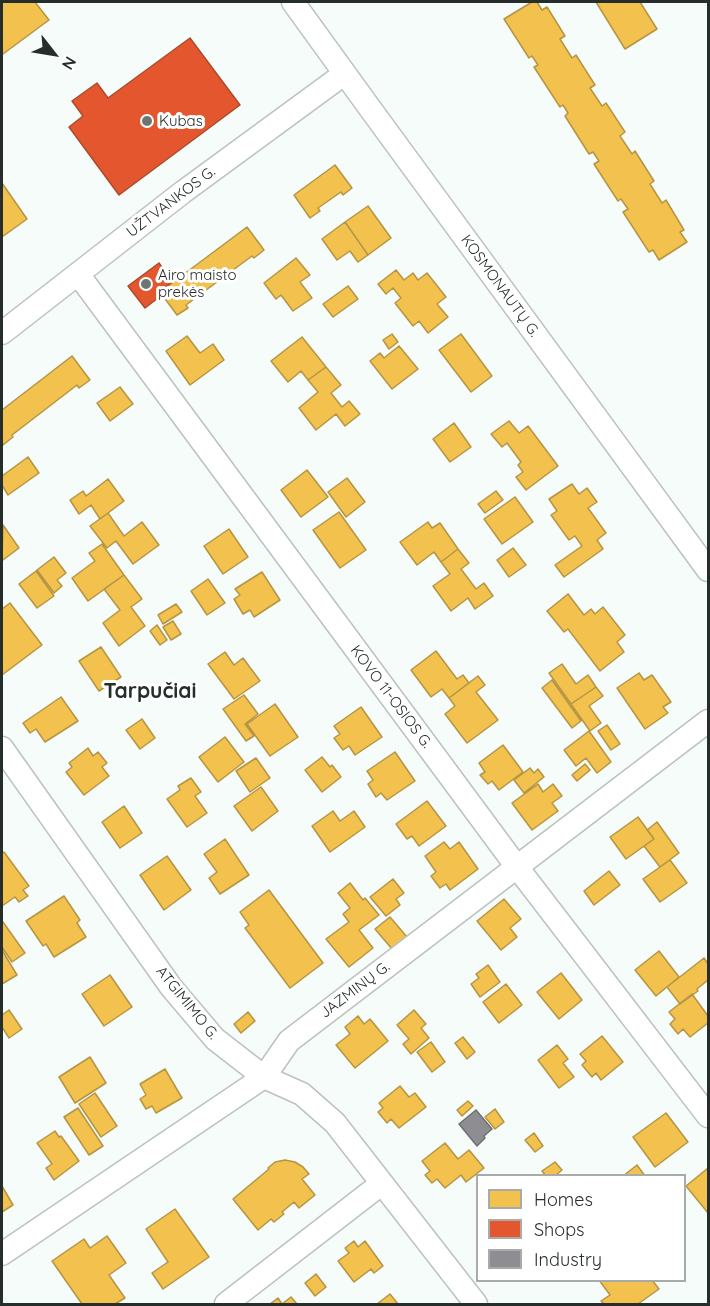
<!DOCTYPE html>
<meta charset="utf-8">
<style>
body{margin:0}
#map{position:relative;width:710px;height:1306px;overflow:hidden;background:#f5fcf9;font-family:Quicksand,sans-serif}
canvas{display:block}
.frame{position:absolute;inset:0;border:3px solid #262e2b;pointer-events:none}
.legend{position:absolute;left:476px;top:1174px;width:210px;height:108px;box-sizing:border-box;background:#fff;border:2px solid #a8abaa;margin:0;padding:8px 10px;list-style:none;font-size:18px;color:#262e2b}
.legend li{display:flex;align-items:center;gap:12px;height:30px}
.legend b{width:30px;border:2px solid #a8abaa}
.north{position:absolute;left:24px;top:24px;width:60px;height:60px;-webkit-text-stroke:4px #fff;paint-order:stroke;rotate:121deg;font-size:16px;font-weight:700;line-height:24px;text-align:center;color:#262e2b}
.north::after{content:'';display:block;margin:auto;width:21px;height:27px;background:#262e2b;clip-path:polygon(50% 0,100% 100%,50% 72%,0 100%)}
</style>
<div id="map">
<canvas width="710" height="1306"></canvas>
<div class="frame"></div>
<ul class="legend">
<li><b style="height:16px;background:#f2c14e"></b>Homes</li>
<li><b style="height:16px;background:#e4572e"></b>Shops</li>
<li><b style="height:16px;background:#8d8d92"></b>Industry</li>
</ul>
<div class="north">N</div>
</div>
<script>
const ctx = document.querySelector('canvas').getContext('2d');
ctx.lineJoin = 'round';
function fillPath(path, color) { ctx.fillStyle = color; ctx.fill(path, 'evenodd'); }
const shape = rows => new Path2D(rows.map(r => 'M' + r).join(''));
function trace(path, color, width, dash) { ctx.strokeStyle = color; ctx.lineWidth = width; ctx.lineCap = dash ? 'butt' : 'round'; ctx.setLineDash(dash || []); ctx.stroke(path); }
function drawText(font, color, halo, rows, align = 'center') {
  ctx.font = font + ' Quicksand,sans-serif'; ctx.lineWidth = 6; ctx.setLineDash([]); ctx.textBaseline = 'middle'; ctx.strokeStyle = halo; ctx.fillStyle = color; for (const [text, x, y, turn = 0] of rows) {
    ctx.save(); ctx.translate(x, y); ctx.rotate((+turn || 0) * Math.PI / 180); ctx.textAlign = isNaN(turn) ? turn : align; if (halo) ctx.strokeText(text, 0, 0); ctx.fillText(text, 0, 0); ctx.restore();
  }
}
const homes = shape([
 [2,2,35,2,49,20,3,54,2,53,2,2],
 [532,2,537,2,542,10,547,7,565,36,560,39,572,58,576,55,595,85,590,88,602,106,606,103,625,132,620,136,632,154,635,151,654,181,650,184,662,203,666,200,684,230,680,232,687,242,659,260,653,250,649,252,623,212,628,209,621,199,618,201,594,164,599,161,593,152,589,154,565,116,568,113,563,105,560,107,534,67,538,65,532,56,529,58,504,19,532,2],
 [596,2,640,2,657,29,625,49,596,2],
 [335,165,352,188,343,195,341,192,318,208,320,211,310,218,294,195,335,165],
 [2,183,27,219,2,237,2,183],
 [368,206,391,238,368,255,345,222,368,206],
 [345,222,368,255,358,262,350,251,337,260,322,239,345,222],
 [247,227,264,250,254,258,252,256,186,305,188,308,177,315,160,292,247,227],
 [296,258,310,275,300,282,312,298,293,311,281,295,276,299,264,283,296,258],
 [396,270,404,280,413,273,418,280,427,273,446,297,437,304,448,317,428,333,419,321,413,326,395,303,401,298,393,288,386,294,378,284,396,270],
 [348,286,358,299,333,317,323,304,348,286],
 [392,334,398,342,389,349,383,340,392,334],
 [461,334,492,376,471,392,439,350,461,334],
 [187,336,200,353,213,344,224,360,190,385,166,351,187,336],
 [302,337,326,367,308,380,301,371,288,382,271,361,302,337],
 [399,346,418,369,392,389,370,361,380,353,384,358,399,346],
 [72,356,90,380,79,388,77,385,12,435,13,437,3,445,2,442,2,410,72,356],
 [326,367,341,385,331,393,342,407,349,401,360,414,345,426,336,414,316,430,299,408,318,392,308,380,326,367],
 [120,387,133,404,110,421,97,403,120,387],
 [509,421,519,433,528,426,558,466,526,490,516,477,523,472,518,465,521,462,507,443,502,447,491,434,509,421],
 [454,423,471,447,450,462,433,439,454,423],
 [28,457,39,473,8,495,2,485,2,476,28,457],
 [307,470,328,497,301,517,281,490,307,470],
 [347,478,365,502,346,517,328,492,347,478],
 [108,479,124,501,100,519,91,505,79,514,70,500,83,491,86,496,108,479],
 [572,484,579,494,587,488,597,502,588,508,606,533,597,540,603,549,564,577,555,565,582,546,575,536,569,540,551,515,557,511,549,499,572,484],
 [496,491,503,500,485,513,478,504,496,491],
 [515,497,533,522,502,544,484,519,515,497],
 [339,512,366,550,340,568,313,530,339,512],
 [108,513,124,536,142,522,159,545,133,564,116,541,107,548,90,526,108,513],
 [428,522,432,528,440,523,458,549,441,562,434,552,417,565,400,542,428,522],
 [3,525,19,548,3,560,2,558,3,525],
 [229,529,248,557,223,574,204,546,229,529],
 [102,544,124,575,88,601,72,578,95,561,89,553,102,544],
 [513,548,526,565,509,577,497,560,513,548],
 [458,549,469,563,461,569,476,589,484,583,493,596,475,609,468,598,451,611,433,586,450,574,441,562,458,549],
 [54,557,66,573,57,580,62,586,54,593,37,570,54,557],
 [36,571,54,596,37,608,19,584,36,571],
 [262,572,280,600,254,617,250,610,243,614,234,599,240,595,235,589,262,572],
 [124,575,142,599,131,607,145,626,119,646,103,623,120,610,104,589,124,575],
 [208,579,225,603,207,615,191,591,208,579],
 [568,594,584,615,591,609,595,614,603,607,625,635,617,642,624,652,600,671,568,629,564,632,547,611,568,594],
 [10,603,42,645,2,675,2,609,10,603],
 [176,604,182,612,163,624,158,615,176,604],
 [173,621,181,634,171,640,163,627,173,621],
 [157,625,167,640,160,645,150,631,157,625],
 [101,647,121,677,99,691,79,661,101,647],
 [436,651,457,679,463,675,469,683,449,698,442,689,431,697,411,670,436,651],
 [225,652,234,665,243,658,260,681,234,699,208,664,225,652],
 [562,664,576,684,588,675,596,687,571,704,549,673,562,664],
 [639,673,644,680,652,675,671,702,663,707,668,713,645,729,617,688,639,673],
 [478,676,485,685,476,692,498,720,467,743,445,714,455,706,449,698,478,676],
 [552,680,581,721,572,728,542,688,552,680],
 [596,687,603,696,589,706,601,723,590,731,571,704,596,687],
 [244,695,258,714,245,724,254,736,246,741,223,709,244,695],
 [61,697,78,721,45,742,36,729,30,733,23,723,61,697],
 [275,704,298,737,270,756,247,724,275,704],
 [361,707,382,737,355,755,349,746,343,750,334,738,340,734,334,726,361,707],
 [142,719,155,738,140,749,126,730,142,719],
 [607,725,620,744,611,750,598,731,607,725],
 [589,731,611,762,597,773,586,758,576,766,564,750,589,731],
 [225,737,244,762,218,782,199,757,225,737],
 [503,745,523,772,499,790,492,781,488,784,480,775,485,772,479,763,503,745],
 [88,748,93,756,98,752,107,763,102,767,109,776,84,795,66,772,72,767,69,763,88,748],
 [395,752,415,781,387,800,381,793,376,797,368,784,373,780,367,771,395,752],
 [322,757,330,767,332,765,341,777,322,792,305,770,322,757],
 [256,758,270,778,250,792,236,771,256,758],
 [585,764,590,770,577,781,572,775,585,764],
 [530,768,534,773,538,769,544,777,524,793,514,780,530,768],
 [191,778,201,792,195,796,207,813,187,827,167,799,180,790,178,786,191,778],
 [538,784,543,792,553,784,562,796,552,803,558,811,532,830,512,803,538,784],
 [261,787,278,811,252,831,234,806,261,787],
 [427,801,446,826,419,846,412,836,407,839,396,824,427,801],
 [124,806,142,833,120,848,102,822,124,806],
 [333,811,340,821,354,811,365,827,330,852,312,826,333,811],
 [638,817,654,839,626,859,610,837,638,817],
 [657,822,679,853,660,867,644,846,654,839,647,830,657,822],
 [225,839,249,875,220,894,209,878,217,872,204,854,225,839],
 [444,842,450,849,459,842,478,869,450,890,446,884,440,888,431,876,436,872,425,856,444,842],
 [4,852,29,886,23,890,28,896,19,902,15,897,2,906,2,853,4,852],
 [167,856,191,890,164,910,140,875,167,856],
 [670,860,687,883,660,902,643,879,670,860],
 [609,871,620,885,594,905,584,891,609,871],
 [393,879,404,893,396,899,400,905,386,916,370,897,393,879],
 [350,883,363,900,365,898,379,915,359,930,373,948,349,967,326,939,349,922,343,914,350,908,338,893,350,883],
 [269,890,323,963,290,988,245,928,249,925,240,912,269,890],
 [64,896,80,920,77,923,86,937,54,957,46,944,43,946,26,921,64,896],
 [504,899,521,919,510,928,517,937,501,950,477,921,504,899],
 [390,917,407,937,392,949,375,929,390,917],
 [3,922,25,953,12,962,2,947,2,923,3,922],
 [2,950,17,975,2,984,2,950],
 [659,951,679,977,656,996,635,970,659,951],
 [704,958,708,964,708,980,697,989,698,991,680,1004,667,987,704,958],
 [488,965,500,982,480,997,471,984,479,978,476,974,488,965],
 [561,973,582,1000,559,1019,537,992,561,973],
 [110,975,132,1007,104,1026,82,994,110,975],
 [506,984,522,1005,499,1023,483,1002,506,984],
 [692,994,708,1016,708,1023,690,1037,683,1029,678,1034,670,1024,675,1019,669,1012,692,994],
 [9,1010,22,1029,9,1038,2,1027,2,1015,9,1010],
 [414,1010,426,1024,421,1028,429,1038,411,1054,403,1044,409,1039,397,1025,414,1010],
 [248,1012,255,1021,241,1033,234,1024,248,1012],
 [358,1016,364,1024,370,1019,388,1041,355,1068,336,1045,350,1034,345,1027,358,1016],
 [602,1036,623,1062,601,1080,596,1073,592,1077,582,1065,586,1061,580,1054,602,1036],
 [463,1037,475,1052,467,1059,455,1043,463,1037],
 [431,1042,445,1062,432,1072,417,1052,431,1042],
 [557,1045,568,1059,563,1063,574,1077,559,1088,538,1060,557,1045],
 [90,1057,106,1083,75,1103,59,1077,90,1057],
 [165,1069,182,1098,156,1113,152,1106,146,1109,140,1099,146,1095,140,1084,165,1069],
 [400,1086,409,1097,415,1093,426,1107,399,1128,391,1119,387,1123,378,1112,383,1108,379,1103,400,1086],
 [95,1093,117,1126,101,1137,79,1104,95,1093],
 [468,1101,473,1106,462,1116,457,1110,468,1101],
 [78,1108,103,1146,89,1155,64,1117,78,1108],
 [495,1109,504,1122,495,1129,485,1117,495,1109],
 [666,1113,688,1142,655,1167,633,1137,666,1113],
 [55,1131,59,1137,61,1136,79,1161,54,1180,46,1168,52,1164,37,1143,55,1131],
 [534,1133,543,1146,535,1152,525,1140,534,1133],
 [445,1143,458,1159,469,1150,484,1168,466,1182,461,1175,445,1188,437,1179,432,1183,425,1175,430,1171,422,1161,445,1143],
 [285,1160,295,1162,303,1167,309,1174,302,1179,315,1195,299,1208,294,1202,282,1212,284,1214,274,1222,271,1219,258,1230,233,1199,269,1169,268,1168,275,1162,285,1160],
 [555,1162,562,1170,555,1176,546,1176,542,1171,555,1162],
 [637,1165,645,1176,623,1176,637,1165],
 [708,1168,708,1213,686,1186,708,1168],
 [2,1186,13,1205,2,1212,2,1186],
 [175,1209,209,1257,163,1289,152,1273,168,1262,146,1229,175,1209],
 [107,1236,126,1263,109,1275,125,1298,115,1304,82,1304,52,1261,84,1239,90,1248,107,1236],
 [354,1241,358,1247,365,1241,383,1266,374,1273,371,1269,354,1282,338,1261,349,1253,345,1248,354,1241],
 [316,1274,326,1287,315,1296,305,1283,316,1274],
 [599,1280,652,1280,659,1289,638,1304,604,1304,601,1301,610,1295,599,1280],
 [390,1294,398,1304,377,1304,390,1294],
 [291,1297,297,1304,270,1304,278,1298,282,1304,291,1297]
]);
const shops = shape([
 [190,38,240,105,119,195,69,127,83,116,72,101,97,83,108,98,190,38],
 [159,263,172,282,160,292,162,295,145,308,128,286,159,263]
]);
const industry = shape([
 [476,1110,492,1129,484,1136,485,1138,477,1146,459,1124,476,1110]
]);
const street = shape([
 [293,2,369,107,708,570],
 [78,274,517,867,708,1116],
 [2,333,183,192,344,74],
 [2,748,171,987,215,1039,264,1077,302,1094,335,1123,476,1304],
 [2,1254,264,1077,289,1041,708,721],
 [226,1304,381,1184]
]);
const markers = [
 [147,121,6,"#6e7673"],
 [146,284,6,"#6e7673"]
];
const poiNames = [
 ["Kubas",159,121],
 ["Airo maisto",158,275],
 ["prekės",158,292]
];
const streetNames = [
 ["UŽTVANKOS G.",171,202,-37],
 ["KOSMONAUTŲ G.",500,286,54],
 ["KOVO 11-OSIOS G.",391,697,53],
 ["JAZMINŲ G.",355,990,-37],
 ["ATGIMIMO G.",187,1003,51]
];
const districtNames = [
 ["Tarpučiai",150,692]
];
fillPath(homes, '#f2c14e');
trace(homes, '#b59544', 1.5);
fillPath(shops, '#e4572e');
trace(shops, '#ab4b2d', 1.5);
fillPath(industry, '#8d8d92');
trace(industry, '#6e7073', 1.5);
trace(street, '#bbc2bf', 25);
trace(street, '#fefffe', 22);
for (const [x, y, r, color] of markers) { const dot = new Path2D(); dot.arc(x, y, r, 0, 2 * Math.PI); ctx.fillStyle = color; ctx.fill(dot); trace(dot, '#fff', 2); }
drawText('15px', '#262e2b', '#fff', poiNames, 'left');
drawText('15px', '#262e2b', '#fff', streetNames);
drawText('bold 21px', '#262e2b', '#fff', districtNames);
</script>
